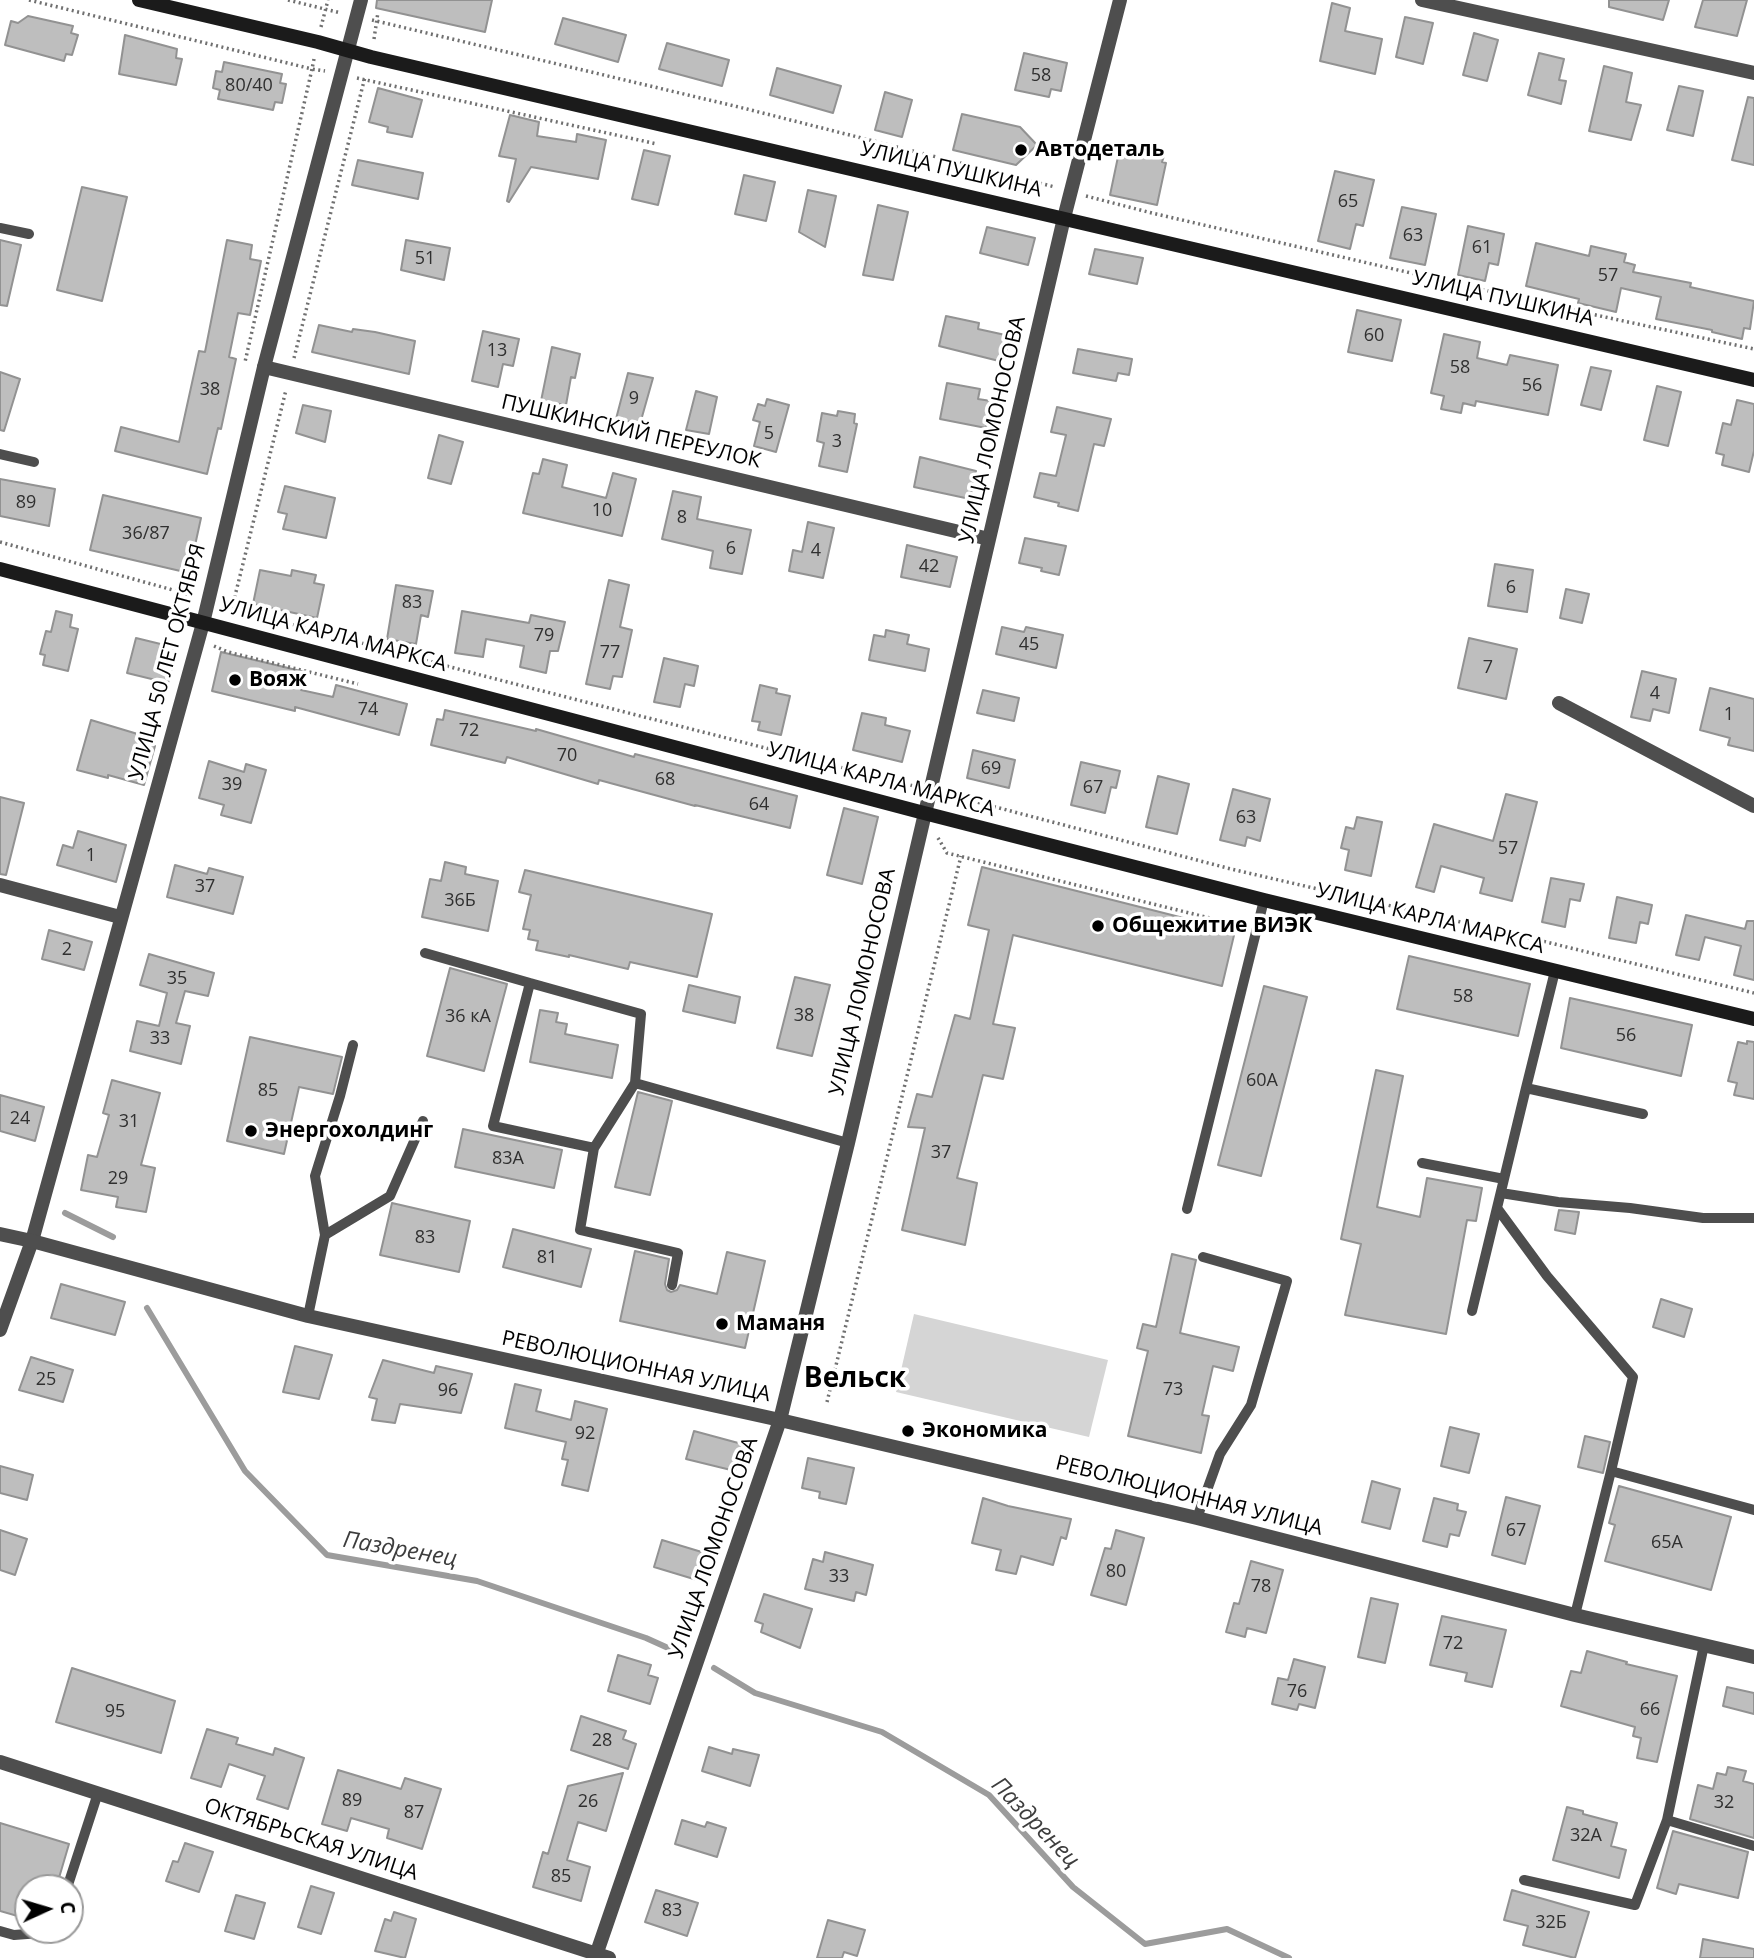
<!DOCTYPE html>
<meta charset="utf-8">
<style>
body{margin:0}
#map{position:relative;width:1754px;height:1958px;overflow:hidden;background:#fff;font-family:"Open Sans",sans-serif}
canvas{display:block}
.north{position:absolute;left:14px;top:1874px;width:70px;height:70px;box-sizing:border-box;background:#fff;border:2px solid #999;border-radius:50%;rotate:86deg;font-size:19px;font-weight:700;line-height:28px;text-align:center;color:#000}
.north::after{content:'';display:block;margin:auto;width:24px;height:32px;background:#000;clip-path:polygon(50% 0,100% 100%,50% 72%,0 100%)}
</style>
<div id="map">
<canvas width="1754" height="1958"></canvas>
<div class="north">С</div>
</div>
<script>
const ctx = document.querySelector('canvas').getContext('2d');
ctx.lineJoin = 'round';
function fillPath(path, color) { ctx.fillStyle = color; ctx.fill(path, 'evenodd'); }
const shape = rows => new Path2D(rows.map(r => 'M' + r).join(''));
function trace(path, color, width, dash) { ctx.strokeStyle = color; ctx.lineWidth = width; ctx.lineCap = dash ? 'butt' : 'round'; ctx.setLineDash(dash || []); ctx.stroke(path); }
function drawText(font, color, halo, rows, align = 'center') {
  ctx.font = font + ' "Open Sans",sans-serif'; ctx.lineWidth = 7; ctx.setLineDash([]); ctx.textBaseline = 'middle'; ctx.strokeStyle = halo; ctx.fillStyle = color; for (const [text, x, y, turn = 0] of rows) {
    ctx.save(); ctx.translate(x, y); ctx.rotate((+turn || 0) * Math.PI / 180); ctx.textAlign = isNaN(turn) ? turn : align; if (halo) ctx.strokeText(text, 0, 0); ctx.fillText(text, 0, 0); ctx.restore();
  }
}
const green = shape([
 [914,1314,1108,1360,1089,1437,896,1392]
]);
const stream = shape([
 [65,1213,113,1237],
 [147,1308,245,1471,327,1555,477,1581,646,1638,677,1652],
 [714,1668,755,1693,882,1732,989,1795,1073,1887,1145,1944,1227,1929,1289,1958]
]);
const building = shape([
 [377,0,492,0,485,32,376,8,377,0],
 [1609,0,1669,0,1663,20,1609,7,1609,0],
 [1703,0,1747,0,1737,36,1695,27,1703,0],
 [1332,3,1350,8,1345,31,1382,39,1375,74,1320,61,1332,3],
 [28,16,73,26,71,33,78,35,72,55,66,54,64,61,5,45,11,21,18,23,28,16],
 [1405,17,1433,23,1423,64,1396,57,1405,17],
 [563,18,626,35,618,62,555,44,563,18],
 [1474,33,1498,40,1487,81,1463,75,1474,33],
 [125,35,177,49,176,58,182,59,176,85,119,74,125,35],
 [667,43,729,60,722,86,659,69,667,43],
 [1024,53,1067,63,1061,91,1051,89,1049,97,1015,90,1024,53],
 [1539,53,1564,59,1559,80,1566,81,1561,104,1528,95,1539,53],
 [224,62,282,74,280,83,286,84,282,103,275,102,273,110,218,99,220,90,213,88,216,71,222,72,224,62],
 [1604,66,1632,73,1626,102,1641,105,1631,140,1589,131,1604,66],
 [777,68,841,86,833,113,770,95,777,68],
 [1679,86,1703,91,1693,136,1667,130,1679,86],
 [378,88,422,100,412,137,387,132,388,127,369,122,378,88],
 [885,92,912,100,902,137,875,130,885,92],
 [1748,97,1754,98,1754,165,1732,160,1748,97],
 [962,114,1020,127,1037,145,1016,165,953,150,962,114],
 [510,115,539,122,537,136,576,142,577,134,606,140,598,179,531,167,509,202,507,201,516,159,499,156,510,115],
 [644,150,670,156,658,205,632,199,644,150],
 [1119,152,1144,157,1145,152,1164,156,1162,162,1166,163,1157,205,1110,195,1119,152],
 [358,160,423,173,418,199,352,185,358,160],
 [1335,171,1374,180,1363,226,1356,224,1350,249,1318,241,1335,171],
 [744,175,775,182,766,221,735,214,744,175],
 [82,187,127,197,102,301,57,290,82,187],
 [808,190,836,196,825,247,799,232,808,190],
 [878,205,908,212,893,280,863,275,878,205],
 [1402,207,1436,214,1425,265,1390,258,1402,207],
 [1468,226,1504,234,1498,265,1489,263,1485,281,1458,275,1468,226],
 [987,227,1035,238,1028,265,980,253,987,227],
 [0,240,21,245,7,306,0,305,0,240],
 [227,240,252,245,250,259,261,261,250,315,238,313,229,357,236,359,221,429,218,428,207,474,115,451,121,427,179,442,199,351,205,352,227,240],
 [406,240,450,248,444,280,401,270,406,240],
 [1536,243,1589,256,1591,246,1626,254,1624,262,1635,265,1633,272,1691,283,1690,287,1754,301,1750,329,1744,328,1742,339,1712,332,1712,330,1656,319,1661,297,1621,288,1616,312,1578,303,1579,299,1526,286,1536,243],
 [1095,249,1143,258,1137,284,1089,274,1095,249],
 [1357,310,1401,320,1392,361,1348,352,1357,310],
 [946,316,979,323,978,329,1010,336,1003,362,939,346,946,316],
 [319,325,352,332,353,329,375,332,415,341,409,374,312,352,319,325],
 [483,331,519,339,513,366,503,364,498,387,472,381,483,331],
 [1444,334,1480,342,1477,358,1507,365,1510,355,1558,365,1548,415,1476,401,1475,406,1463,403,1461,413,1441,409,1444,396,1431,393,1444,334],
 [552,347,580,354,575,378,571,377,566,405,541,401,552,347],
 [1078,349,1132,359,1129,375,1118,373,1116,381,1073,373,1078,349],
 [1591,367,1611,371,1601,410,1581,405,1591,367],
 [0,372,20,379,4,431,0,430,0,372],
 [628,373,653,378,640,424,616,419,628,373],
 [947,383,980,389,978,399,991,401,986,428,940,419,947,383],
 [1657,386,1681,392,1668,446,1644,440,1657,386],
 [696,391,717,397,709,434,686,430,696,391],
 [767,399,789,405,776,452,754,446,760,422,753,420,758,404,765,406,767,399],
 [1737,400,1754,404,1754,451,1749,472,1722,465,1724,455,1716,453,1723,423,1731,425,1737,400],
 [303,405,331,411,325,442,296,433,303,405],
 [1057,407,1111,419,1104,446,1094,444,1078,511,1058,506,1059,503,1034,497,1040,473,1056,476,1066,435,1051,432,1057,407],
 [838,411,855,414,854,423,857,424,847,472,819,466,824,443,817,441,822,413,837,416,838,411],
 [439,435,463,442,451,484,428,478,439,435],
 [920,457,976,471,970,499,914,487,920,457],
 [543,459,567,465,562,487,606,498,613,473,636,479,622,536,523,513,533,473,539,474,543,459],
 [0,479,55,489,49,526,0,516,0,479],
 [285,486,335,498,326,538,283,529,287,514,278,512,285,486],
 [673,491,701,497,697,519,751,530,742,574,710,568,713,551,662,539,673,491],
 [103,495,201,518,189,573,90,550,103,495],
 [808,522,834,528,823,578,789,571,793,550,802,552,808,522],
 [1025,538,1066,546,1059,575,1041,571,1042,568,1019,563,1025,538],
 [907,545,957,557,950,587,901,577,907,545],
 [1495,564,1533,570,1527,612,1488,606,1495,564],
 [260,570,291,576,292,570,316,575,314,583,324,585,317,618,253,604,260,570],
 [609,580,629,585,620,627,632,630,622,677,613,676,610,689,586,684,609,580],
 [396,585,433,591,428,617,421,615,416,644,387,639,396,585],
 [1566,589,1589,594,1582,623,1560,618,1566,589],
 [56,611,72,615,70,627,78,629,68,671,43,665,45,655,40,654,46,631,51,632,56,611],
 [462,611,529,623,531,615,565,622,558,651,550,651,546,673,520,667,524,646,486,639,483,657,455,653,462,611],
 [1002,627,1024,632,1026,627,1063,635,1056,668,996,654,1002,627],
 [886,630,909,635,907,644,929,649,925,671,869,660,874,635,885,637,886,630],
 [136,638,177,648,168,683,127,673,136,638],
 [1469,638,1517,649,1506,699,1458,688,1469,638],
 [221,652,305,672,301,690,333,697,336,685,407,704,399,735,295,707,295,711,212,691,221,652],
 [664,658,698,666,694,686,685,684,680,707,654,702,664,658],
 [1642,671,1676,679,1669,713,1653,709,1650,721,1631,717,1642,671],
 [760,685,777,689,776,693,790,696,781,735,758,730,760,722,752,721,760,685],
 [1710,688,1754,699,1754,751,1728,745,1730,738,1700,730,1710,688],
 [983,690,1019,698,1014,721,977,713,983,690],
 [445,710,536,731,536,729,634,757,635,754,797,796,790,828,695,805,695,806,599,780,598,784,507,757,505,763,431,745,437,719,443,720,445,710],
 [862,713,886,718,885,725,910,731,902,762,853,750,862,713],
 [91,720,141,735,139,742,155,746,144,785,108,775,108,778,77,770,91,720],
 [973,750,1015,760,1009,788,967,778,973,750],
 [209,761,244,772,246,764,266,770,251,823,221,815,224,805,199,798,209,761],
 [1081,762,1120,771,1116,788,1111,787,1105,813,1071,805,1081,762],
 [1158,776,1189,784,1177,834,1146,827,1158,776],
 [1233,789,1270,799,1260,841,1247,837,1245,846,1220,840,1233,789],
 [1506,794,1537,802,1512,901,1480,893,1484,878,1441,866,1434,892,1416,887,1434,824,1493,841,1506,794],
 [0,797,24,803,6,875,0,874,0,797],
 [844,808,878,817,862,884,827,875,844,808],
 [1357,817,1382,822,1371,876,1345,870,1349,850,1341,848,1346,827,1354,829,1357,817],
 [78,831,126,845,116,882,57,865,63,845,73,848,78,831],
 [445,862,466,867,465,874,498,881,488,931,422,917,430,879,441,881,445,862],
 [175,865,207,874,209,868,243,877,233,914,167,897,175,865],
 [982,867,1235,931,1222,986,1013,935,993,1024,1015,1028,1003,1079,983,1075,957,1178,977,1183,965,1245,902,1230,925,1128,908,1127,917,1094,932,1097,955,1015,970,1019,989,930,968,925,982,867],
 [525,870,712,914,697,977,630,962,628,969,569,955,569,957,536,950,538,941,528,939,530,930,523,929,531,895,519,892,525,870],
 [1551,878,1584,884,1580,901,1570,899,1565,927,1542,922,1551,878],
 [1617,897,1652,905,1648,924,1640,922,1636,943,1609,938,1617,897],
 [1686,915,1745,929,1747,921,1754,921,1754,980,1734,975,1741,946,1705,937,1699,960,1676,955,1686,915],
 [49,930,92,942,84,970,42,959,49,930],
 [149,954,214,973,208,996,185,991,176,1023,190,1026,181,1064,130,1051,137,1021,159,1026,167,993,140,985,149,954],
 [1409,956,1530,984,1518,1036,1397,1009,1409,956],
 [450,968,507,984,484,1071,427,1056,450,968],
 [795,977,830,985,812,1056,777,1048,795,977],
 [689,985,740,997,735,1023,683,1011,689,985],
 [1264,986,1307,997,1261,1176,1218,1165,1264,986],
 [1570,998,1692,1025,1681,1076,1561,1048,1570,998],
 [540,1010,558,1013,556,1022,567,1024,565,1034,618,1045,612,1078,530,1062,540,1010],
 [250,1037,342,1057,333,1094,299,1087,284,1154,227,1141,250,1037],
 [1747,1041,1754,1042,1754,1099,1734,1095,1737,1083,1728,1081,1738,1042,1747,1044,1747,1041],
 [1376,1070,1403,1076,1377,1207,1420,1217,1427,1178,1482,1188,1476,1221,1467,1220,1446,1334,1345,1315,1361,1244,1341,1239,1376,1070],
 [112,1080,160,1093,141,1165,155,1168,146,1212,116,1207,118,1197,81,1190,88,1155,97,1157,109,1115,103,1113,112,1080],
 [638,1092,672,1101,650,1195,615,1187,638,1092],
 [0,1095,44,1107,35,1141,0,1131,0,1095],
 [463,1129,562,1150,554,1188,455,1167,463,1129],
 [392,1203,470,1221,459,1272,380,1255,392,1203],
 [1559,1210,1579,1212,1575,1234,1555,1230,1559,1210],
 [513,1229,591,1249,581,1287,503,1267,513,1229],
 [635,1251,669,1259,665,1284,667,1290,671,1292,677,1290,680,1285,717,1294,727,1252,765,1261,745,1348,620,1321,635,1251],
 [1172,1254,1196,1260,1180,1333,1239,1347,1233,1371,1213,1366,1202,1415,1209,1416,1201,1453,1128,1436,1148,1351,1137,1348,1143,1324,1156,1327,1172,1254],
 [61,1284,125,1302,115,1335,51,1318,61,1284],
 [1661,1299,1692,1309,1684,1337,1653,1327,1661,1299],
 [295,1346,332,1355,319,1399,283,1392,295,1346],
 [31,1357,73,1370,63,1402,19,1390,31,1357],
 [383,1360,434,1373,436,1366,472,1374,461,1413,400,1404,395,1423,372,1420,377,1399,369,1397,383,1360],
 [515,1384,541,1390,536,1411,571,1420,575,1401,607,1409,588,1491,562,1485,568,1460,562,1459,566,1442,505,1428,515,1384],
 [1450,1427,1479,1434,1469,1473,1441,1466,1450,1427],
 [694,1431,742,1444,735,1471,686,1459,694,1431],
 [1585,1436,1610,1442,1603,1473,1578,1467,1585,1436],
 [808,1458,854,1468,846,1504,819,1498,820,1492,802,1488,808,1458],
 [0,1466,33,1475,27,1500,0,1493,0,1466],
 [1372,1481,1400,1489,1390,1529,1362,1522,1372,1481],
 [1619,1486,1731,1517,1711,1590,1605,1561,1615,1525,1609,1523,1619,1486],
 [1506,1497,1540,1506,1525,1564,1492,1555,1506,1497],
 [983,1498,1008,1506,1071,1519,1066,1539,1061,1537,1053,1565,1021,1556,1016,1574,996,1570,1001,1550,972,1543,983,1498],
 [1434,1498,1458,1504,1457,1510,1466,1512,1459,1536,1450,1534,1447,1547,1423,1541,1434,1498],
 [0,1530,27,1539,15,1575,0,1570,0,1530],
 [1116,1530,1144,1538,1126,1605,1091,1595,1105,1548,1111,1549,1116,1530],
 [662,1540,705,1553,697,1580,654,1567,662,1540],
 [825,1552,873,1565,866,1595,856,1592,854,1601,805,1589,813,1559,823,1562,825,1552],
 [1251,1561,1283,1570,1266,1633,1247,1628,1245,1637,1226,1632,1234,1603,1239,1604,1251,1561],
 [764,1594,812,1609,800,1648,761,1632,763,1624,755,1621,764,1594],
 [1371,1598,1398,1604,1385,1663,1358,1657,1371,1598],
 [1442,1616,1506,1630,1492,1687,1465,1681,1467,1673,1430,1665,1442,1616],
 [1587,1651,1627,1662,1626,1664,1677,1676,1657,1762,1637,1758,1641,1738,1633,1736,1635,1727,1561,1706,1571,1671,1581,1673,1587,1651],
 [618,1655,651,1665,648,1675,658,1678,650,1704,608,1691,618,1655],
 [1294,1659,1325,1667,1315,1708,1299,1704,1297,1710,1272,1704,1278,1678,1288,1680,1294,1659],
 [72,1668,175,1701,161,1753,56,1722,72,1668],
 [1727,1687,1754,1693,1754,1714,1723,1706,1727,1687],
 [581,1716,626,1731,623,1739,636,1744,628,1769,571,1750,581,1716],
 [207,1729,238,1738,236,1744,273,1755,275,1748,304,1758,288,1809,257,1799,265,1776,229,1764,221,1787,191,1778,207,1729],
 [709,1747,732,1754,733,1749,759,1755,750,1786,702,1771,709,1747],
 [1728,1767,1746,1771,1743,1781,1754,1784,1754,1838,1690,1819,1698,1785,1713,1789,1717,1773,1726,1775,1728,1767],
 [338,1770,401,1789,405,1778,441,1789,422,1849,387,1838,389,1829,351,1818,347,1831,322,1824,338,1770],
 [623,1773,606,1831,578,1822,567,1860,590,1867,581,1901,533,1887,543,1852,548,1854,568,1786,623,1773],
 [1567,1807,1583,1811,1583,1814,1617,1823,1611,1846,1626,1850,1619,1878,1553,1860,1567,1807],
 [682,1820,705,1827,707,1822,726,1828,717,1857,675,1844,682,1820],
 [0,1823,69,1844,56,1888,28,1888,28,1919,0,1911,0,1823],
 [1673,1831,1748,1852,1738,1898,1679,1884,1676,1894,1657,1888,1673,1831],
 [185,1843,213,1852,199,1892,166,1881,173,1861,178,1862,185,1843],
 [311,1886,334,1893,321,1934,298,1927,311,1886],
 [656,1890,698,1903,687,1936,645,1922,656,1890],
 [1512,1890,1589,1912,1575,1958,1523,1945,1528,1926,1504,1920,1512,1890],
 [236,1895,265,1903,254,1939,225,1931,236,1895],
 [394,1912,416,1919,405,1958,375,1951,385,1919,391,1921,394,1912],
 [828,1920,865,1930,857,1956,844,1952,842,1958,817,1958,828,1920],
 [1703,1939,1754,1949,1754,1958,1700,1958,1703,1939]
]);
const path = shape([
 [29,0,312,69,245,362],
 [288,0,341,13],
 [372,20,747,109,1055,187],
 [321,27,328,0],
 [374,39,378,12],
 [314,59,312,69,325,71],
 [357,78,657,144],
 [1086,196,1152,213,1549,305,1754,349],
 [294,358,365,77],
 [0,542,191,595],
 [224,606,484,676,914,786],
 [232,608,286,390],
 [214,646,228,652,358,684],
 [946,794,1231,869,1530,938,1754,993],
 [938,838,947,853,1242,926],
 [827,1402,961,856]
]);
const service = shape([
 [0,228,29,234],
 [0,454,34,462],
 [425,953,530,983],
 [635,1083,594,1148,493,1126,530,983,641,1014,635,1083,848,1143],
 [1526,1088,1555,971],
 [594,1148,580,1230,678,1253,672,1285],
 [1422,1163,1504,1179,1526,1088,1643,1114],
 [1501,1193,1558,1202,1630,1208,1703,1218,1754,1218],
 [1497,1208,1547,1276,1633,1377,1611,1471],
 [1187,1209,1264,900],
 [325,1235,315,1176,340,1096,353,1045],
 [1472,1311,1504,1179],
 [308,1316,325,1235,390,1196,423,1121],
 [1197,1518,1220,1454,1251,1405,1287,1281,1203,1257],
 [1575,1615,1611,1471,1754,1510],
 [1667,1820,1754,1846],
 [1524,1880,1635,1905,1667,1820,1704,1645],
 [67,1888,98,1793],
 [0,1931,14,1935,53,1932,54,1930]
]);
const minor = shape([
 [1422,0,1754,73],
 [264,367,989,539],
 [1559,703,1754,806],
 [0,885,120,917],
 [0,1330,32,1241,203,623],
 [0,1762,609,1958],
 [595,1958,780,1420,848,1143,1064,218,1120,0]
]);
const tertiary = shape([
 [203,623,264,367,361,0],
 [0,1234,32,1241,308,1316,780,1420,1197,1518,1575,1615,1754,1657]
]);
const secondary = shape([
 [139,0,318,42,371,57,1754,380],
 [0,569,924,813,1264,900,1754,1019]
]);
const markers = [
 [1021,150,7,"#000"],
 [235,680,7,"#000"],
 [1098,926,7,"#000"],
 [251,1131,7,"#000"],
 [722,1324,7,"#000"],
 [908,1431,7,"#000"]
];
const numberNames = [
 ["58",1041,76],
 ["80/40",249,86],
 ["65",1348,202],
 ["63",1413,236],
 ["61",1482,248],
 ["51",425,259],
 ["57",1608,276],
 ["60",1374,336],
 ["13",497,351],
 ["58",1460,368],
 ["56",1532,386],
 ["38",210,390],
 ["9",634,399],
 ["5",769,434],
 ["3",837,442],
 ["89",26,503],
 ["10",602,511],
 ["8",682,518],
 ["36/87",146,534],
 ["6",731,549],
 ["4",816,551],
 ["42",929,567],
 ["6",1511,588],
 ["83",412,603],
 ["79",544,636],
 ["45",1029,645],
 ["77",610,653],
 ["7",1488,668],
 ["4",1655,694],
 ["74",368,710],
 ["1",1729,715],
 ["72",469,731],
 ["70",567,756],
 ["69",991,769],
 ["68",665,780],
 ["39",232,785],
 ["67",1093,788],
 ["64",759,805],
 ["63",1246,818],
 ["57",1508,849],
 ["1",91,856],
 ["37",205,887],
 ["36Б",460,901],
 ["2",67,950],
 ["35",177,979],
 ["58",1463,997],
 ["38",804,1016],
 ["36 кА",468,1017],
 ["56",1626,1036],
 ["33",160,1039],
 ["60А",1262,1081],
 ["85",268,1091],
 ["24",20,1119],
 ["31",129,1122],
 ["37",941,1153],
 ["83А",508,1159],
 ["29",118,1179],
 ["83",425,1238],
 ["81",547,1258],
 ["25",46,1380],
 ["73",1173,1390],
 ["96",448,1391],
 ["92",585,1434],
 ["67",1516,1531],
 ["65А",1667,1543],
 ["80",1116,1572],
 ["33",839,1577],
 ["78",1261,1587],
 ["72",1453,1644],
 ["76",1297,1692],
 ["66",1650,1710],
 ["95",115,1712],
 ["28",602,1741],
 ["89",352,1801],
 ["26",588,1802],
 ["32",1724,1803],
 ["87",414,1813],
 ["32А",1586,1836],
 ["85",561,1877],
 ["83",672,1911],
 ["32Б",1551,1923]
];
const poiNames = [
 ["Автодеталь",1035,150],
 ["Вояж",249,680],
 ["Общежитие ВИЭК",1112,926],
 ["Энергохолдинг",265,1131],
 ["Маманя",736,1324],
 ["Экономика",922,1431]
];
const streetNames = [
 ["УЛИЦА ПУШКИНА",951,170,13],
 ["УЛИЦА ПУШКИНА",1503,299,13],
 ["УЛИЦА ЛОМОНОСОВА",993,430,-77],
 ["ПУШКИНСКИЙ ПЕРЕУЛОК",631,432,13],
 ["УЛИЦА КАРЛА МАРКСА",333,635,15],
 ["УЛИЦА 50 ЛЕТ ОКТЯБРЯ",168,662,-75],
 ["УЛИЦА КАРЛА МАРКСА",881,780,15],
 ["УЛИЦА КАРЛА МАРКСА",1430,919,14],
 ["УЛИЦА ЛОМОНОСОВА",863,982,-77],
 ["РЕВОЛЮЦИОННАЯ УЛИЦА",636,1367,12],
 ["РЕВОЛЮЦИОННАЯ УЛИЦА",1189,1496,14],
 ["УЛИЦА ЛОМОНОСОВА",714,1548,-71],
 ["ОКТЯБРЬСКАЯ УЛИЦА",311,1840,18]
];
const waterNames = [
 ["Паздренец",400,1550,10],
 ["Паздренец",1035,1823,46]
];
const districtNames = [
 ["Вельск",855,1379]
];
fillPath(green, '#d5d5d5');
trace(stream, '#9c9c9c', 6);
fillPath(building, '#bebebe');
trace(building, '#929292', 2);
trace(path, '#707070', 3.5, [2, 3.5]);
trace(service, '#4e4e4e', 10);
trace(minor, '#4e4e4e', 14);
trace(tertiary, '#4e4e4e', 14);
trace(secondary, '#1b1b1b', 14);
for (const [x, y, r, color] of markers) { const dot = new Path2D(); dot.arc(x, y, r, 0, 2 * Math.PI); ctx.fillStyle = color; ctx.fill(dot); trace(dot, '#fff', 2.5); }
drawText('18px', '#303030', null, numberNames);
drawText('bold 21px', '#000', '#fff', poiNames, 'left');
drawText('21px', '#000', '#fff', streetNames);
drawText('italic 23px', '#3d3d3d', '#fff', waterNames);
drawText('bold 28px', '#000', '#fff', districtNames);
</script>
